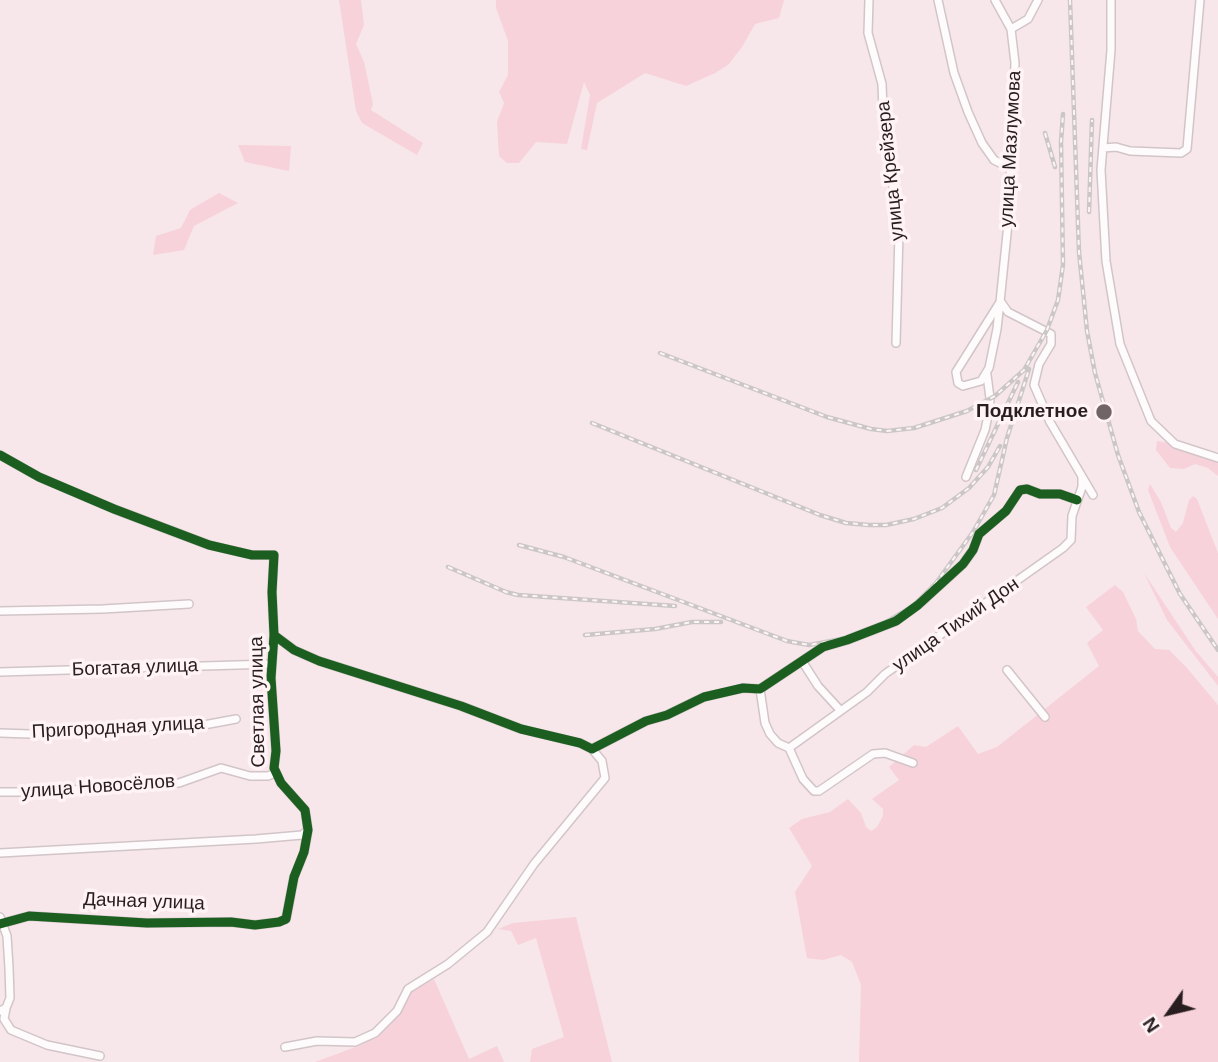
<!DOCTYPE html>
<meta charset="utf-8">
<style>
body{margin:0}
#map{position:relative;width:1218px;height:1062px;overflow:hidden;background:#f7e7ea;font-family:Helvetica,sans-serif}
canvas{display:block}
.north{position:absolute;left:1134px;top:978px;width:70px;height:70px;-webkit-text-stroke:5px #fff3f5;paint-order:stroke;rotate:236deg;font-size:19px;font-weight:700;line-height:28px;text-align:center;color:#281e20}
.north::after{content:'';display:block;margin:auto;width:24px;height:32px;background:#281e20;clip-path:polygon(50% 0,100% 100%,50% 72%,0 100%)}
</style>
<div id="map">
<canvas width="1218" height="1062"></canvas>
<div class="north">N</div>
</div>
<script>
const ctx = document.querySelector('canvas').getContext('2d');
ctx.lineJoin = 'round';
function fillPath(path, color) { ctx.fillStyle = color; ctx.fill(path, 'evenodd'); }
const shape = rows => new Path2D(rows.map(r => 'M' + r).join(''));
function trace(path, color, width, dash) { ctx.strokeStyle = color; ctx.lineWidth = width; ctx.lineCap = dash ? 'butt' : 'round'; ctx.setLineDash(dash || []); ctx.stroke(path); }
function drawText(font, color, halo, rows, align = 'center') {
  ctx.font = font + ' Helvetica,sans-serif'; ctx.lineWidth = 7; ctx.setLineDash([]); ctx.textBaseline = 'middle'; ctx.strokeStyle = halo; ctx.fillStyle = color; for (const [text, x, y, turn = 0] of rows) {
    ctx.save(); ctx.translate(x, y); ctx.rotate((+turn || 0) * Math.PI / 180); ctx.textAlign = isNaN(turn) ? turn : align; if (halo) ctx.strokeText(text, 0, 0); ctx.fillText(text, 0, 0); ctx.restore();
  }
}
const green = shape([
 [339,0,361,0,364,25,356,44,364,62,373,104,371,110,423,143,417,155,362,123,356,111],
 [496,0,784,0,779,18,755,24,742,47,728,65,715,73,686,86,645,73,597,103,587,150,581,149,590,95,584,82,567,144,536,142,519,163,507,163,499,156,497,122,504,103,499,92,508,75,508,41,496,8],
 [238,145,291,146,289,171,245,162],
 [219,193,238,203,194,226,184,250,153,255,156,236,181,228,190,210],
 [1157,441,1175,444,1218,462,1218,476,1208,468,1195,464,1184,469,1170,468,1156,450],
 [1150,484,1161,502,1171,528,1176,532,1183,523,1189,500,1193,496,1197,499,1218,553,1218,619,1170,547,1148,490],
 [1144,573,1195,650,1218,677,1218,686,1167,620],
 [1115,585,1123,592,1136,619,1138,631,1155,649,1169,650,1187,668,1218,705,1218,1062,859,1062,861,985,852,962,841,955,823,960,807,958,795,892,812,866,789,828,802,819,830,812,848,799,861,813,866,827,871,831,877,827,883,816,883,809,872,799,899,780,889,767,914,745,926,747,958,726,978,754,997,747,1099,666,1087,643,1103,630,1086,607],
 [576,917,612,1062,530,1062,532,1049,564,1037,536,938,518,945,511,931,498,929,513,923],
 [434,979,469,1059,497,1046,504,1062,315,1062,361,1045,382,1033,390,1025,411,992]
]);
const minor = shape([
 [869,0,868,33,882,84,883,110,899,233,896,343],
 [938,0,954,73,968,112,982,143,994,160,1010,168],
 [995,0,1011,29,1015,63,1008,224,1000,302,997,329,989,368,981,381,963,386,958,383,956,372,1000,302],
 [1111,0,1111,50,1101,170,1106,261,1120,344,1151,421,1175,444,1218,458],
 [1011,29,1028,19,1038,0],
 [1103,148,1116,147,1130,151,1181,153,1187,149,1200,0],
 [1001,302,1008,312,1051,334,1051,344,1039,364,1034,385,1050,422,1093,495],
 [0,455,39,477,114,509,209,545,252,555,274,555,272,592,274,635,271,678,276,751,274,768,281,783,305,810,308,830,304,852,294,877,286,919,279,922,255,925,231,922,147,923,29,916,0,924],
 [966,477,985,430,989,411,990,398,987,375],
 [0,611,103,609,189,604],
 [274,635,294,650,319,661,461,706,521,729,580,743,592,749,646,721,667,715,704,697,743,688,760,689,823,647,847,640,896,621,918,605,963,564,973,550,979,534,1006,511,1020,490,1027,489,1040,494,1060,494,1077,500],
 [802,661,818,686,840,710],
 [1007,670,1045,717],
 [0,672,271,664],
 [760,689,765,723,770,734,778,743,789,748,803,779,814,791,819,791,873,754,885,753,913,763],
 [0,733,30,734,59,729,80,731,113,727,193,727,236,719],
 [789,748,867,692,885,674,1063,548,1071,540,1072,516,1082,487,1082,477],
 [0,792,52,792,135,784,179,783,221,768,250,776,268,776,275,773],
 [0,853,256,839,302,835,308,830],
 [0,917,7,936,9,968,10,998,6,1008],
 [0,1011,6,1008,4,1019,11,1030,47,1045,100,1056],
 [285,1047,317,1041,355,1042,375,1033,397,1011,408,989,448,964,487,932,534,864,605,778,602,761,592,749]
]);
const rail = shape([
 [1070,0,1079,252,1087,331,1095,373,1118,455,1139,512,1180,594,1218,650],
 [1045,133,1055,167],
 [1089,212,1092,120],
 [660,353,827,417,871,429,887,431,914,428,967,411,995,396,1024,370,1047,330,1058,300,1063,265,1061,142,1063,114],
 [592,423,820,515,846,523,869,525,886,525,914,519,942,508,969,488,988,467,1000,446],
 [976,470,1018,382],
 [519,545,564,557,787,641,809,645,847,638,878,627,913,606,936,583,973,532,994,495,1007,438,1029,369],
 [448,567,506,592,518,595,675,606],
 [585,635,655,629,692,622,721,622]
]);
const cycleway = shape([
 [0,455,39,477,114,509,209,545,252,555,274,555,272,592,274,635,271,678,276,751,274,768,281,783,305,810,308,830,304,852,294,877,286,919,279,922,255,925,231,922,147,923,29,916,0,924],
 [274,635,294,650,319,661,461,706,521,729,580,743,592,749,646,721,667,715,704,697,743,688,760,689,823,647,847,640,896,621,918,605,963,564,973,550,979,534,1006,511,1020,490,1027,489,1040,494,1060,494,1077,500]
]);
const markers = [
 [1104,412,9,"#706467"]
];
const streetNames = [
 ["улица Мазлумова",1011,149,-87],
 ["улица Крейзера",891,171,-96],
 ["улица Тихий Дон",956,625,-35],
 ["Богатая улица",135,668,-2],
 ["Светлая улица",258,702,-91],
 ["Пригородная улица",118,728,-3],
 ["улица Новосёлов",98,787,-4],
 ["Дачная улица",144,902,2]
];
const poiNames = [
 ["Подклетное",1088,412]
];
fillPath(green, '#f7d2da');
trace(minor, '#d2c5c8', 10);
trace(minor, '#fefbfc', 7);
trace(rail, '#cbc7c7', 4.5);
trace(rail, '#fff3f5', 2, [5]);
trace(cycleway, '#1b5e20', 9);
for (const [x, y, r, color] of markers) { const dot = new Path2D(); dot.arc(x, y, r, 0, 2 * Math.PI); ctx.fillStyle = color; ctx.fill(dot); trace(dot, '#fff3f5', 2.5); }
drawText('19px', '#281e20', '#fff3f5', streetNames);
drawText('bold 19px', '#281e20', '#fff3f5', poiNames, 'right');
</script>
